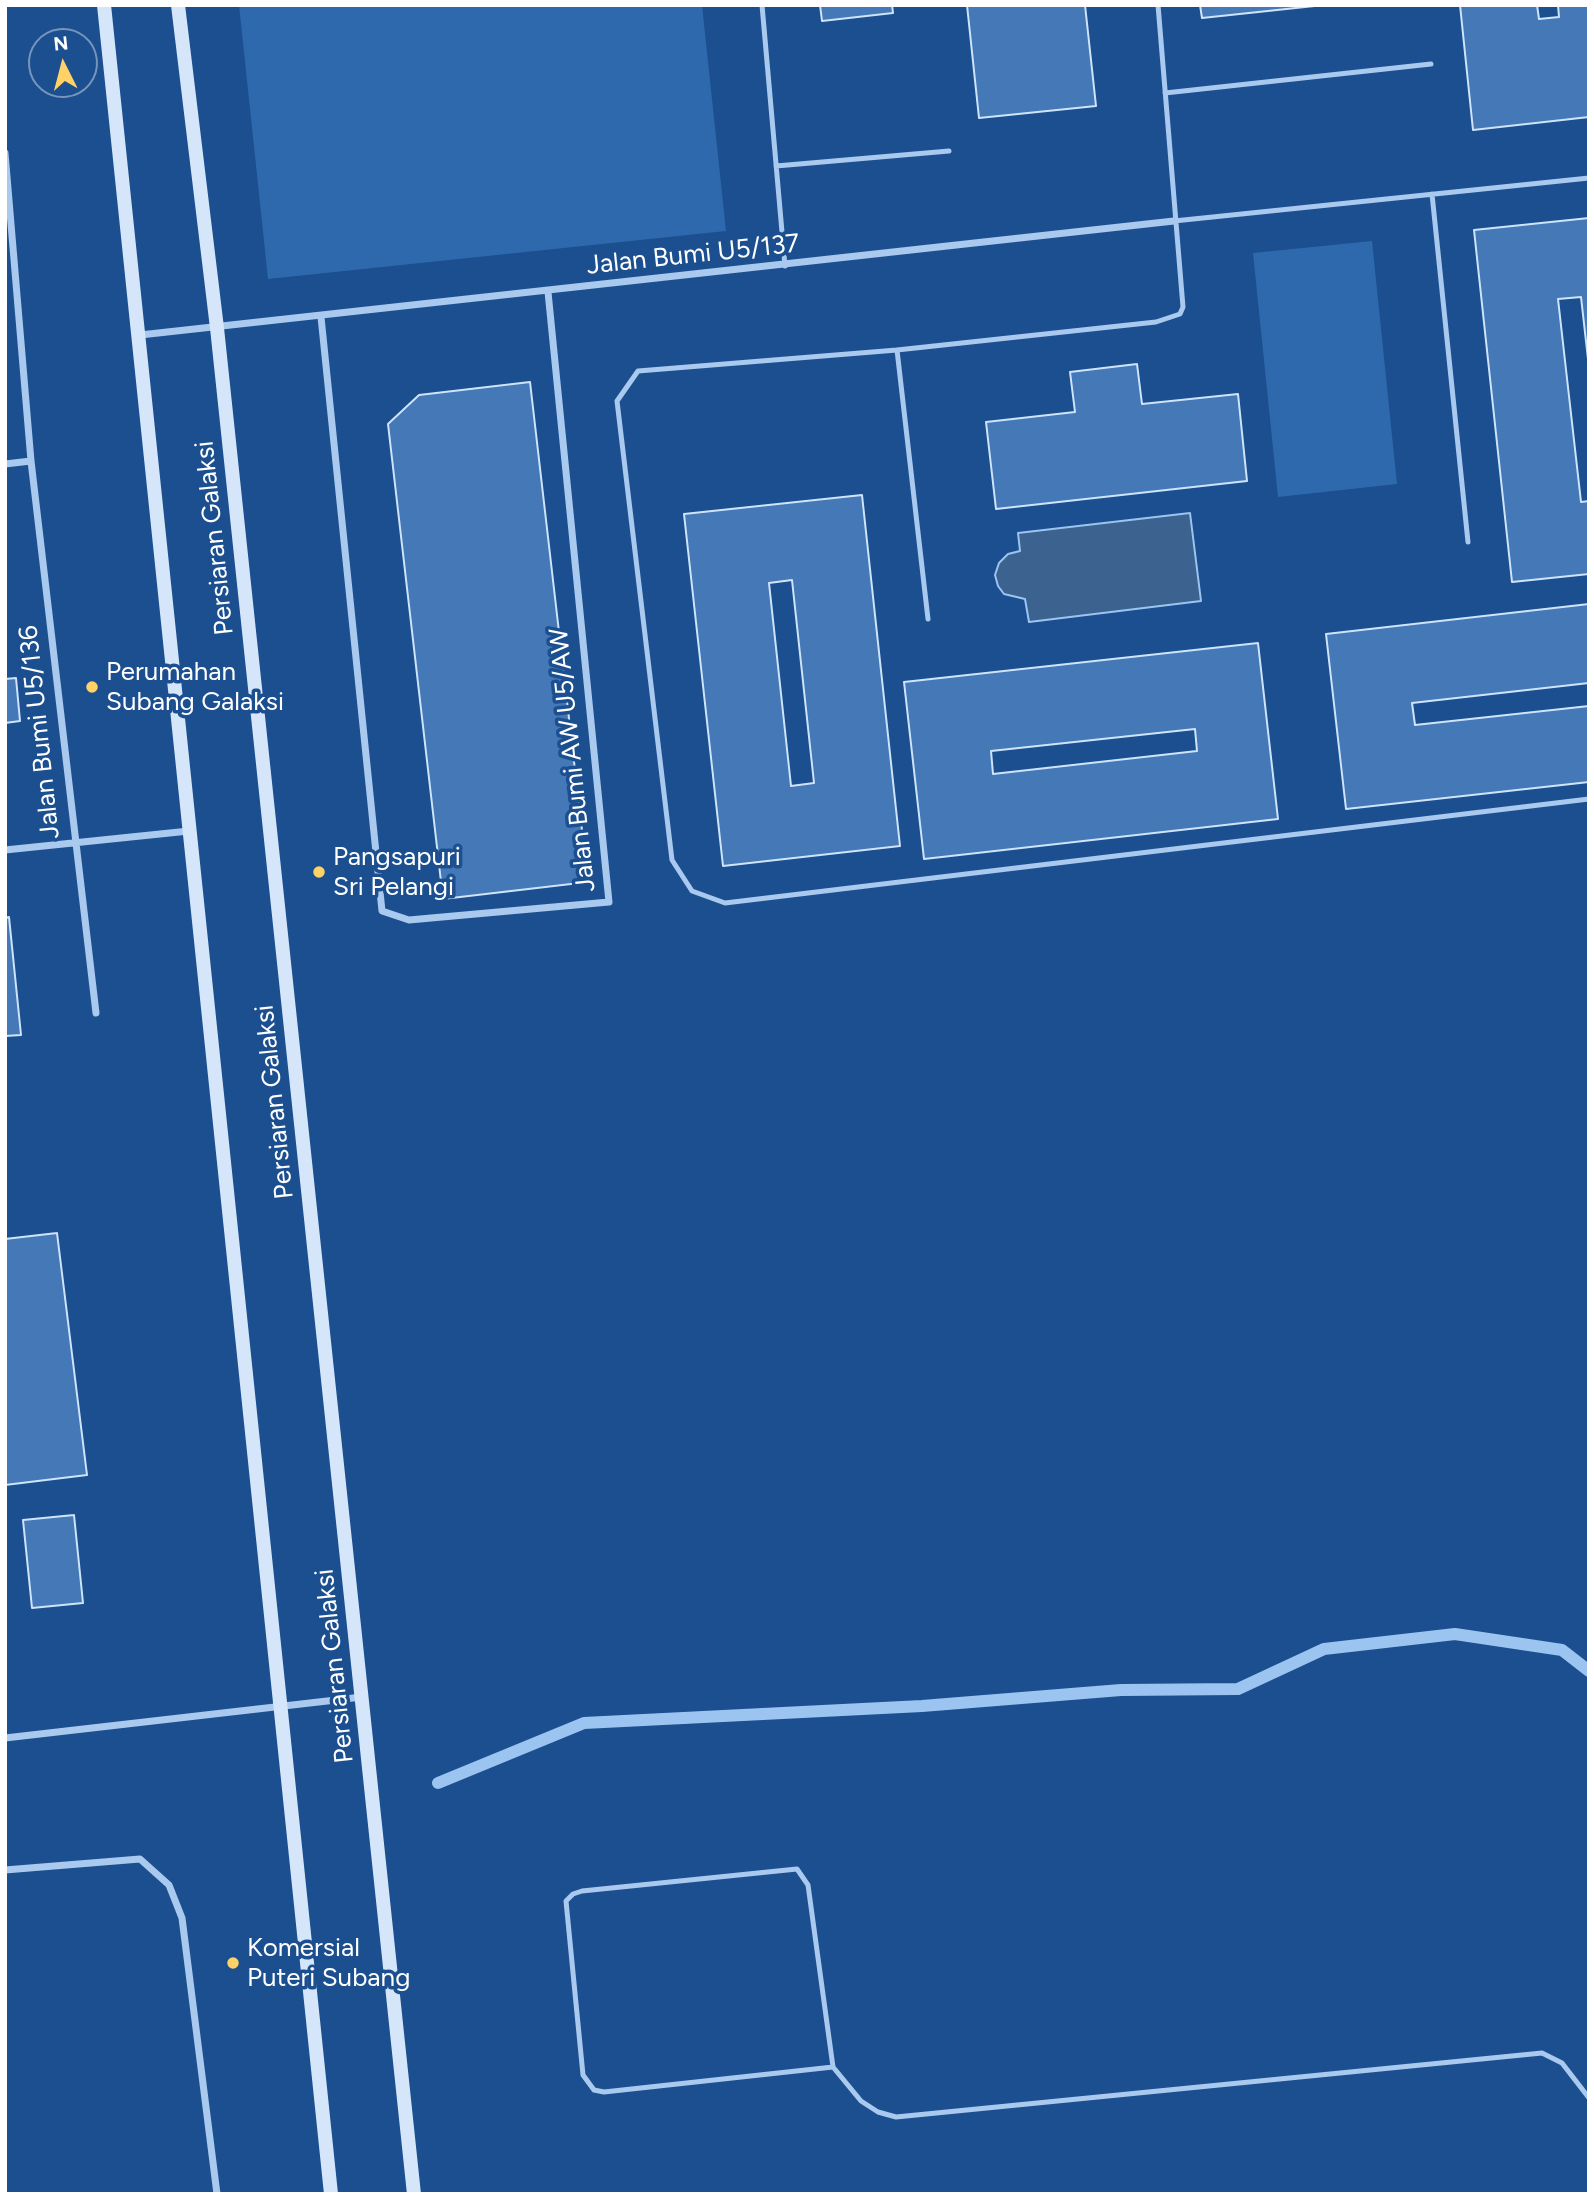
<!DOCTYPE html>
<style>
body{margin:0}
#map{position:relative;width:1594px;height:2199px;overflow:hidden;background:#1b4f8f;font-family:Figtree,sans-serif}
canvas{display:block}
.frame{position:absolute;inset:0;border:7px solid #fff;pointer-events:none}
.north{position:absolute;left:28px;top:28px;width:70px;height:70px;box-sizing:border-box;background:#1b4f8f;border:2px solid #7695bc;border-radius:50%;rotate:354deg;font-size:19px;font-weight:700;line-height:28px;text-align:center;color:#fff}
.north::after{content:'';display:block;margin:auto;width:24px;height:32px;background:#ffd166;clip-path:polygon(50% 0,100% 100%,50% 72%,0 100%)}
</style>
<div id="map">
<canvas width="1594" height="2199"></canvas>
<div class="frame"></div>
<div class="north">N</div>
</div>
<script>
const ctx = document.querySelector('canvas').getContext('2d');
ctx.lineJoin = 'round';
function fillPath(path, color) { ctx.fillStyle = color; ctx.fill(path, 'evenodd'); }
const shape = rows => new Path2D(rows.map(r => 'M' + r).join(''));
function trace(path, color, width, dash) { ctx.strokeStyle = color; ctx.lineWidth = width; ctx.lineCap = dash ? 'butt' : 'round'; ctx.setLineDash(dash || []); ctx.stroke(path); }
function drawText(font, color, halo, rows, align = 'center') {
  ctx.font = font + ' Figtree,sans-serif'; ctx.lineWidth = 7; ctx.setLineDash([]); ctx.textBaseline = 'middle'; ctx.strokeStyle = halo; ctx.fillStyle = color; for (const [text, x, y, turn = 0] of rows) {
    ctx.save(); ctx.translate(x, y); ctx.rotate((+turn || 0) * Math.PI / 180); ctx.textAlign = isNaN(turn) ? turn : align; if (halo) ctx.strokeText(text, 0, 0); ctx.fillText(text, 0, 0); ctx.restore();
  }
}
const green = shape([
 [239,5,702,5,726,231,268,279],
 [1372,241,1397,484,1278,497,1253,253]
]);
const water = shape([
 [1190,513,1201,601,1029,622,1025,599,1004,594,998,586,995,575,999,563,1008,554,1020,551,1018,533,1190,513]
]);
const stream = shape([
 [438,1783,584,1723,922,1706,1121,1690,1238,1689,1324,1649,1455,1634,1562,1650,1589,1671]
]);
const building = shape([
 [820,5,892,5,893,13,822,21,820,5],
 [967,5,1085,5,1096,106,979,118,967,5],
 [1200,5,1324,5,1202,18,1200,5],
 [1460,5,1537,5,1539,19,1559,17,1558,5,1589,5,1589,117,1473,130,1460,5],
 [1589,218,1589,368,1581,297,1558,299,1581,502,1589,501,1589,574,1512,582,1474,230,1589,218],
 [1137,364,1142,404,1238,394,1247,481,996,509,986,422,1075,412,1070,372,1137,364],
 [530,382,588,882,443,899,388,424,419,395,530,382],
 [862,495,900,846,723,866,684,514,862,495],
 [792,580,814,783,791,786,769,583,792,580],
 [1589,604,1589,683,1412,703,1415,725,1589,706,1589,782,1346,809,1326,634,1589,604],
 [1258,643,1278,819,924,859,904,682,1258,643],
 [1195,729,1197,751,993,774,991,751,1195,729],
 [16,678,20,721,5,723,5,679,16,678],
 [9,917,21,1035,5,1036,5,918,9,917],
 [57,1233,87,1475,5,1485,5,1239,57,1233],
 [74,1515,83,1603,32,1608,23,1520,74,1515]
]);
const service = shape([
 [762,5,785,266],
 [1165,93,1431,64],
 [776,166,949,151],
 [1432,194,1468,542],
 [1174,221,1589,178],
 [897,350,638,371,617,401,672,860,692,891,725,903,1589,799],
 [928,619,897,350,1156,322,1180,314,1183,307,1158,5],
 [833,2067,604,2092,594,2090,583,2075,566,1901,573,1894,582,1891,797,1869,808,1885,833,2067,861,2101,878,2112,896,2117,1542,2053,1562,2063,1589,2098]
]);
const minor = shape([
 [5,153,31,461,96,1013],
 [321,317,382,911,409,920,609,902,548,292],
 [140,335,1174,221],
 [5,464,31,461],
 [5,850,189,831],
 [5,1738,362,1697],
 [5,1870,140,1859,169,1885,182,1918,217,2194]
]);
const secondary = shape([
 [104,5,331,2194],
 [178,5,217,328,414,2194]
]);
const markers = [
 [92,687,7,"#ffd166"],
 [319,872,7,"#ffd166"],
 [233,1963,7,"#ffd166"]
];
const streetNames = [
 ["Jalan Bumi U5/137",693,255,-6],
 ["Persiaran Galaksi",215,538,-96],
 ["Jalan Bumi U5/136",40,732,-96],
 ["Jalan Bumi AW U5/AW",573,760,-96],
 ["Persiaran Galaksi",275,1102,-96],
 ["Persiaran Galaksi",335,1666,-96]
];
const poiNames = [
 ["Perumahan",106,672],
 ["Subang Galaksi",106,702],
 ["Pangsapuri",333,857],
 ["Sri Pelangi",333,887],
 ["Komersial",247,1948],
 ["Puteri Subang",247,1978]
];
fillPath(green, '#2e69ad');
fillPath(water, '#3c6290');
trace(water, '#9cc4f0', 2);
trace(stream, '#9cc4f0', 12);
fillPath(building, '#4478b7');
trace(building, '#cfe3fa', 2);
trace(service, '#a9c9ee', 5);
trace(minor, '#a9c9ee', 7);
trace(secondary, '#d6e6fa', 14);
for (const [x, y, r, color] of markers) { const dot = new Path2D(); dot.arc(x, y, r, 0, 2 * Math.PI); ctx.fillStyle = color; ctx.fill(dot); trace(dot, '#1b4f8f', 2.5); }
drawText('26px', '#fff', '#1b4f8f', streetNames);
drawText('26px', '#fff', '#1b4f8f', poiNames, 'left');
</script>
